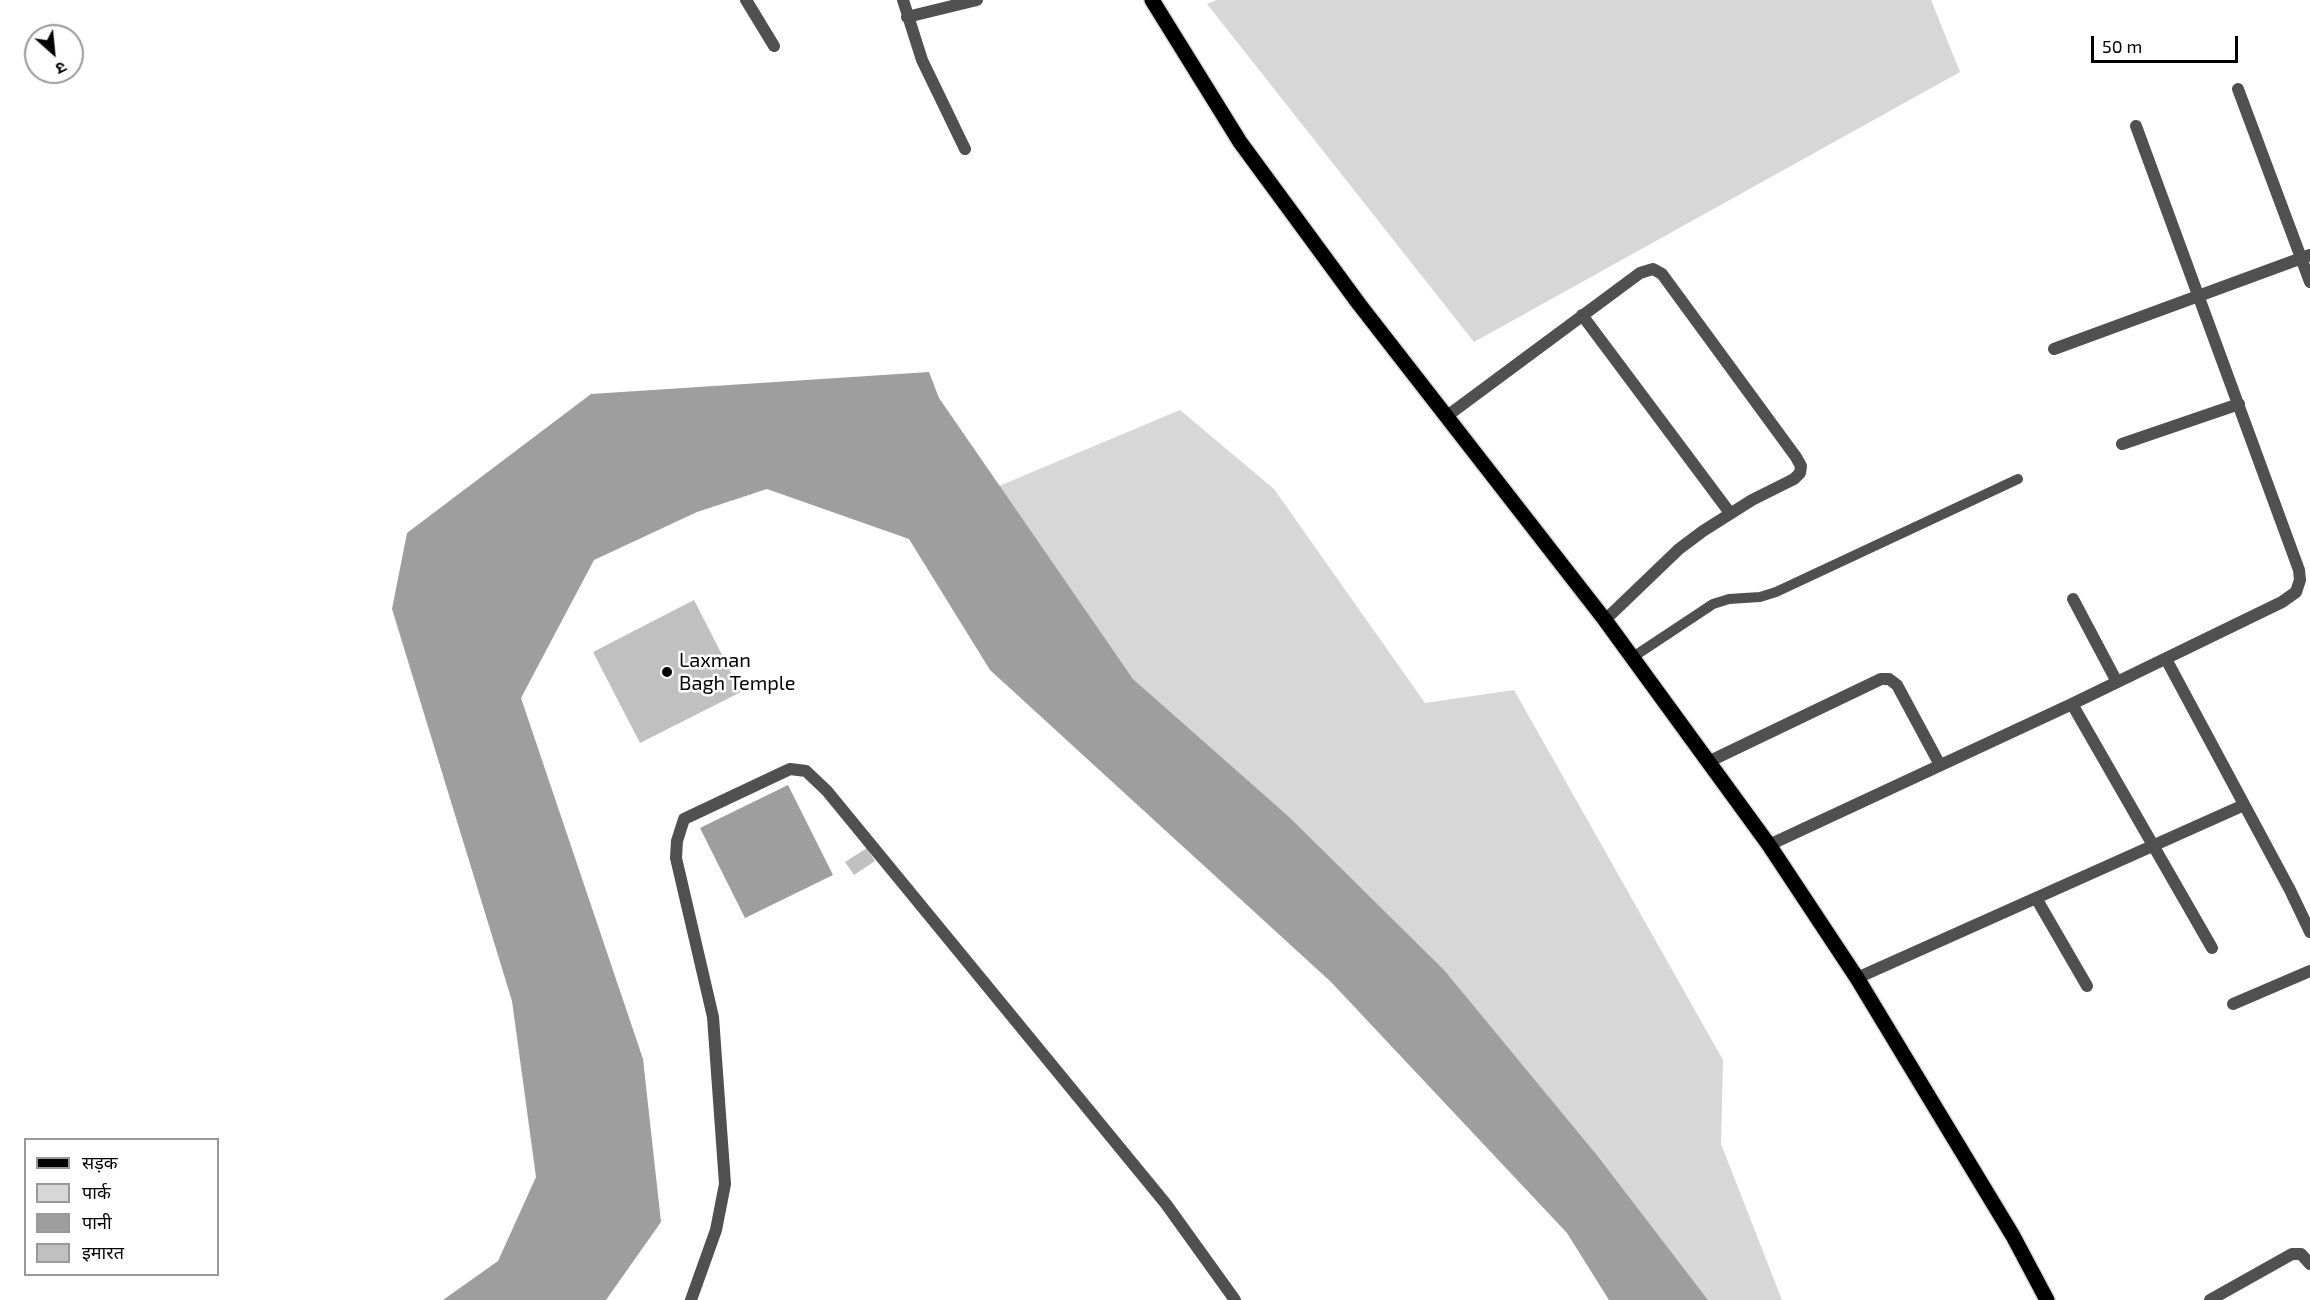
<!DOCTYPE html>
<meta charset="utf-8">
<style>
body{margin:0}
#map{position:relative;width:2310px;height:1300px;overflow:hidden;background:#fff;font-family:"Exo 2","Noto Sans Devanagari",sans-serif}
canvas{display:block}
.legend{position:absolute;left:24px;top:1138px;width:195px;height:138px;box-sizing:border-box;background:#fff;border:2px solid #999;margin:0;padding:8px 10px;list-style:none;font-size:18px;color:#000}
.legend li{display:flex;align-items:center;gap:12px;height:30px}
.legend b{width:30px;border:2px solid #999}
.north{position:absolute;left:24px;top:24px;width:60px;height:60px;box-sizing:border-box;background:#fff;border:2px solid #999;border-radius:50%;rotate:153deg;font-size:16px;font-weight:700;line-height:24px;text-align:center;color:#000}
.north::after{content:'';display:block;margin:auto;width:21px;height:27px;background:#000;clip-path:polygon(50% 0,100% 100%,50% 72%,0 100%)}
.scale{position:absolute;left:2091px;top:36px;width:147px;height:27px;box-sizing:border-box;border:3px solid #000;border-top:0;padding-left:8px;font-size:18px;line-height:21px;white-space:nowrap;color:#000;-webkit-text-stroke:4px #fff;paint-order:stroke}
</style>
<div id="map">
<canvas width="2310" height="1300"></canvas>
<ul class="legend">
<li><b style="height:8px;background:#000"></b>सड़क</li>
<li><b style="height:16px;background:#d7d7d7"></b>पार्क</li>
<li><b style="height:16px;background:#9e9e9e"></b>पानी</li>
<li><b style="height:16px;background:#c0c0c0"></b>इमारत</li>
</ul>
<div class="north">उ</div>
<div class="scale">50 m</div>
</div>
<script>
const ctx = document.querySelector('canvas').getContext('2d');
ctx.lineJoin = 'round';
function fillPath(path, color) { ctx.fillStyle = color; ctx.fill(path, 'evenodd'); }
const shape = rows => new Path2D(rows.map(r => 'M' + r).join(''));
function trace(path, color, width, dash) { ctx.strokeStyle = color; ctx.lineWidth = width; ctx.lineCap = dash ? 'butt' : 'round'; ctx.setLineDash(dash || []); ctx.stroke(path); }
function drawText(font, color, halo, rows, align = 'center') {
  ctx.font = font + ' "Exo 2",sans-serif'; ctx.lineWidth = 5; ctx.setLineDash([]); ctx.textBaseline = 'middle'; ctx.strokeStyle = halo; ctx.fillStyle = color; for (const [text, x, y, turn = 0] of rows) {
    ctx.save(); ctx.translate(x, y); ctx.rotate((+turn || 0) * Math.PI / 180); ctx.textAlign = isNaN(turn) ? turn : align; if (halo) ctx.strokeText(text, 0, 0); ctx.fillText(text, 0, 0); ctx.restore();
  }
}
const green = shape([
 [1217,0,1931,0,1960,72,1474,342,1207,4],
 [1180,410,1274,489,1425,703,1514,690,1723,1060,1721,1144,1782,1300,1708,1300,1600,1159,1287,815,1133,679,999,486]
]);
const water = shape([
 [929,372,939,398,1133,679,1287,815,1444,970,1600,1159,1708,1300,1609,1300,1567,1233,1331,982,990,670,909,539,767,489,697,512,594,560,521,698,643,1059,661,1222,606,1300,443,1300,498,1261,536,1177,512,1001,392,609,407,533,591,394],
 [788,785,833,875,745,918,700,828]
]);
const building = shape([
 [694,600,741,692,640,743,593,652],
 [867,848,875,861,854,875,845,862]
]);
const service = shape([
 [1633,657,1713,604,1729,599,1760,597,1776,592,2018,479]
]);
const minor = shape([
 [746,0,774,46],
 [903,0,922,60,965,149],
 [907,17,977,0],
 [2238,89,2310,282],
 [1582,315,1730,513],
 [2054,349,2310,255],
 [1447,416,1640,273,1653,269,1662,274,1796,457,1801,466,1800,473,1794,479,1752,500,1703,531,1679,549,1605,620],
 [2122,444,2239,404],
 [2073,599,2117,682],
 [2166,659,2290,890,2310,932],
 [2072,704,2212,948],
 [1710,761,1881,679,1889,679,1897,685,1940,765],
 [1769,845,2072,704,2282,602,2296,592,2300,580,2299,570,2136,126],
 [2036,898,2087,986],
 [1857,978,2244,805],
 [2233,1004,2310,971],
 [691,1300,716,1230,725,1184,713,1017,676,858,677,841,684,819,790,769,806,771,827,791,1166,1204,1235,1300],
 [2210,1300,2292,1254,2301,1254,2310,1264]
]);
const primary = shape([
 [1152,0,1240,142,1359,304,1605,620,1769,845,1857,978,2013,1236,2047,1300]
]);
const markers = [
 [667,672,6,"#000"]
];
const poiNames = [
 ["Laxman",679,660],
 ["Bagh Temple",679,683]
];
fillPath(green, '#d7d7d7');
fillPath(water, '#9e9e9e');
fillPath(building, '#c0c0c0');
trace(primary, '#dbdbdb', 18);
trace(service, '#505050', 10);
trace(minor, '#505050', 12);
trace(primary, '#000', 15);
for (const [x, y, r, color] of markers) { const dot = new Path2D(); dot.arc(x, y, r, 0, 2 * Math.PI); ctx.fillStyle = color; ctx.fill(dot); trace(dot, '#fff', 2); }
drawText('20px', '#000', '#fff', poiNames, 'left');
</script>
